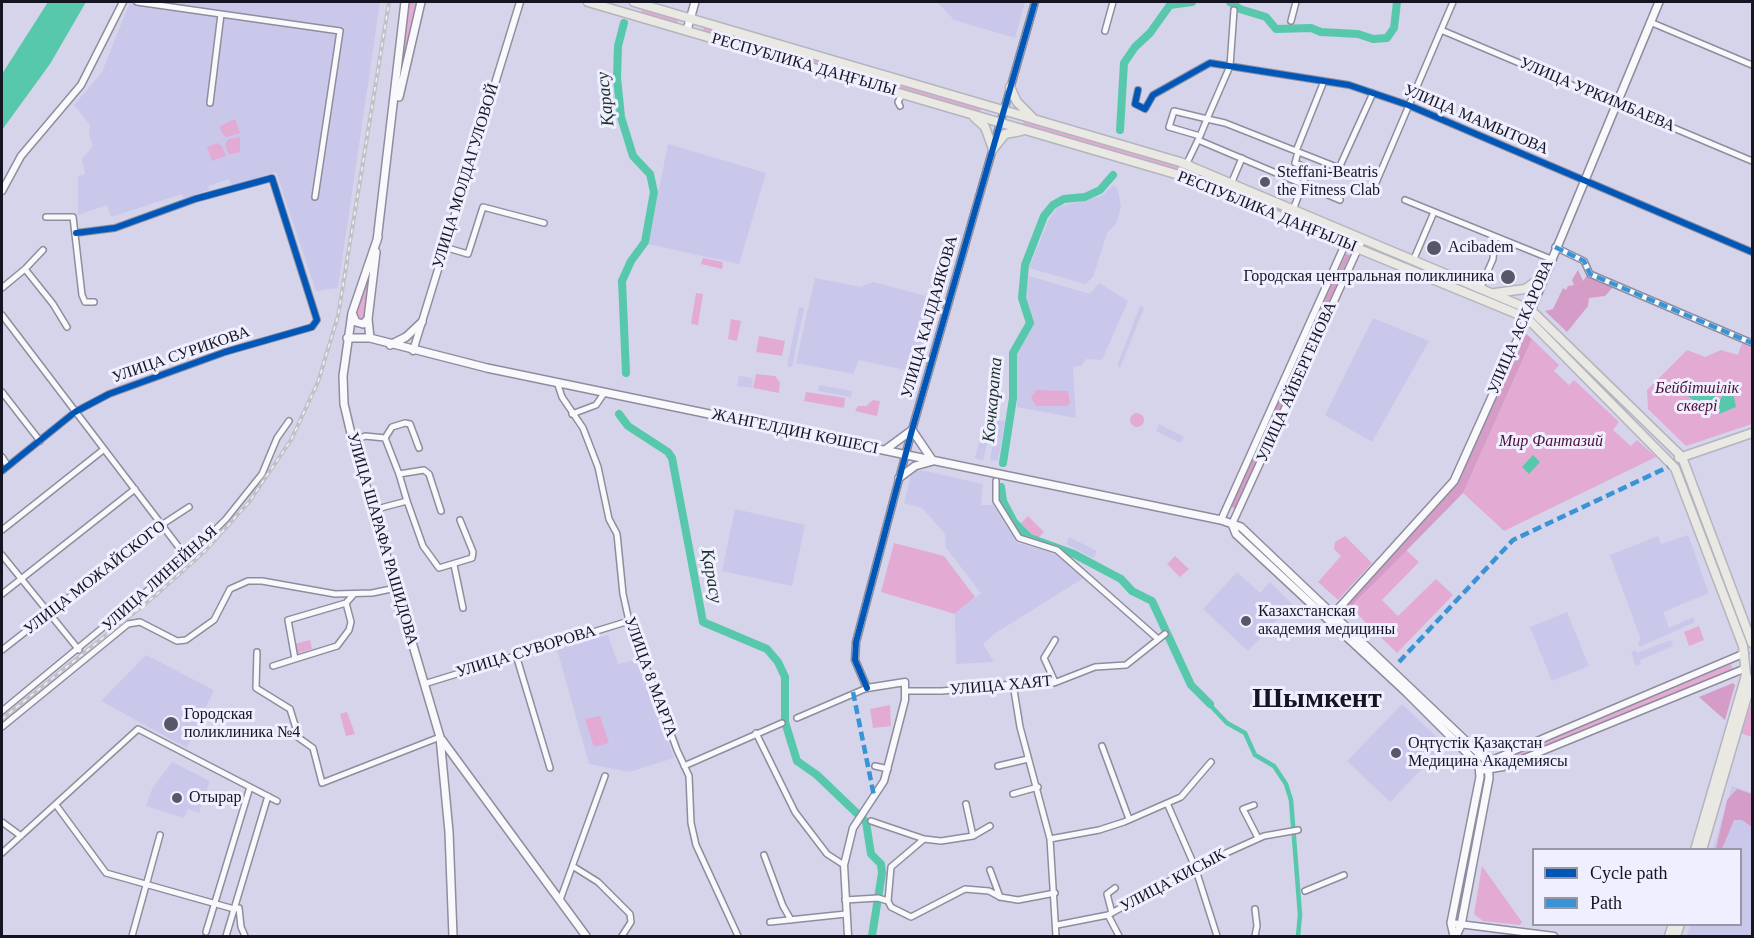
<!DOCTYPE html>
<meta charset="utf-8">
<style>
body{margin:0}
#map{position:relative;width:1754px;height:938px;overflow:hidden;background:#d5d4ea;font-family:Georgia,serif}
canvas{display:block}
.frame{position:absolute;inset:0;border:3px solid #151422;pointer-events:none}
.legend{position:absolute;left:1532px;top:848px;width:210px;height:78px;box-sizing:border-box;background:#f0efff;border:2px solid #9897a7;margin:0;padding:8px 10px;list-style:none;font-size:18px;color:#151422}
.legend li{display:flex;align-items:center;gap:12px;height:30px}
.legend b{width:30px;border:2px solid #9897a7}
</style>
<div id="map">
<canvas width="1754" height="938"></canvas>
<div class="frame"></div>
<ul class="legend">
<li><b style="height:8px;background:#0057b8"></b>Cycle path</li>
<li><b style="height:8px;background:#3993d5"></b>Path</li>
</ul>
</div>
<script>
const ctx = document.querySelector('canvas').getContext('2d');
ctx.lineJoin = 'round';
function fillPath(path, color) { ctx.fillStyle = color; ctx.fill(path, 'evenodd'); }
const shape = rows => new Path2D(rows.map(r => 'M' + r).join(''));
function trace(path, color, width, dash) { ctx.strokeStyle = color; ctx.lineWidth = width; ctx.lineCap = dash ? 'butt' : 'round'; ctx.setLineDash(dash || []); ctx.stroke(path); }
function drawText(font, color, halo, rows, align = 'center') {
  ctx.font = font + ' Georgia,serif'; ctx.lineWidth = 6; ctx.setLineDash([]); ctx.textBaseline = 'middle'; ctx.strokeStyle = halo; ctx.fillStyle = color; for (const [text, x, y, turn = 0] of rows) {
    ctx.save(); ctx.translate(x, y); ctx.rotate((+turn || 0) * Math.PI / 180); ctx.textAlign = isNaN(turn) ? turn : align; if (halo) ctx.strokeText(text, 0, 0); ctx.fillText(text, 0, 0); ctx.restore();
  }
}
const built = shape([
 [130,2,380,2,338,288,316,291,276,172,232,186,229,179,208,186,209,190,184,198,182,194,111,217,107,205,78,215,78,176,85,174,82,159,93,146,89,135,90,125,74,105,102,72],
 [937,2,1025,2,1015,38,954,20],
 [668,144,766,173,739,264,648,244],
 [1113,185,1118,189,1121,207,1116,224,1107,233,1093,277,1085,284,1029,268,1049,219,1058,207,1102,196],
 [1029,276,1090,294,1099,283,1128,301,1102,360,1086,359,1081,366,1073,367,1076,418,1017,407,1016,354,1033,325,1025,298],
 [815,278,861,287,873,282,934,298,914,372,859,360,853,374,796,363],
 [1140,306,1144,308,1120,368,1117,366],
 [799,307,804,308,792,367,787,366],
 [1373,318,1429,341,1372,442,1325,415],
 [739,376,753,378,752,388,737,386],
 [819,385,852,391,851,397,818,391],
 [989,420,993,421,983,460,975,458,982,431,986,432],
 [997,420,1005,421,998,461,990,460],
 [1159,424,1184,437,1180,443,1156,431],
 [912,471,925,471,983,484,981,505,993,505,1017,543,1055,553,1085,577,994,634,983,644,994,662,956,664,955,614,981,593,946,548,945,534,922,508,904,503],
 [735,509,805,525,792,586,722,571],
 [1688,535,1709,593,1663,612,1669,628,1693,617,1695,622,1640,647,1638,642,1641,640,1610,555,1658,536,1661,544],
 [1069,537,1097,551,1093,558,1066,544],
 [1237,572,1260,593,1270,582,1292,604,1248,651,1203,609],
 [1567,612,1589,666,1552,681,1530,627],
 [608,635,618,664,639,659,674,758,629,772,589,764,557,649],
 [1671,640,1673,646,1640,660,1641,664,1636,666,1631,652,1636,650,1637,653],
 [146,655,214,690,187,748,101,701],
 [1402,704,1445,745,1390,802,1347,761],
 [172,762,210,781,199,813,188,809,184,818,146,806,152,789],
 [1732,786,1752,793,1752,936,1687,936,1690,925,1740,924,1740,850,1713,849]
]);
const green = shape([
 [408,2,416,2,403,65],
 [642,8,678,19,677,23,641,13],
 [704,27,981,108,980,112,703,31],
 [235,119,240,133,227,137,222,134,220,126],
 [1024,121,1179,166,1342,235,1341,238,1177,170,1023,124],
 [240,137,240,152,229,155,225,145,228,139],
 [217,143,222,146,226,156,212,161,207,147],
 [1369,247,1519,308,1518,311,1368,249],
 [374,253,366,316,360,319,355,313],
 [703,258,723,262,722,269,701,264],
 [696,293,703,294,698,325,691,324],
 [731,319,741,321,737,341,728,339],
 [1540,323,1669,447,1667,449,1538,325],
 [759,336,785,341,782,356,756,352],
 [1532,339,1559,365,1554,371,1569,385,1574,380,1619,422,1613,430,1631,446,1637,440,1656,457,1504,531,1463,493],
 [1742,343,1752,348,1752,424,1686,446,1648,409,1647,390,1687,350,1705,357,1721,350,1738,355],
 [756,374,775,376,780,382,779,393,753,388],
 [1036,390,1068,391,1070,403,1067,406,1036,406,1031,398],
 [806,392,845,398,844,408,804,401],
 [873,400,880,401,877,416,855,411,858,406,866,406],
 '1130 420a7 7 0 1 1 14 0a7 7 0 1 1-14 0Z',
 [1682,468,1747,639,1744,640,1679,469],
 [1028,516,1044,532,1037,539,1021,523],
 [1345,536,1372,563,1338,600,1318,582,1341,556,1334,549,1335,542],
 [894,543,944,556,975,597,955,614,881,592],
 [1406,550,1419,562,1382,600,1398,616,1436,579,1453,595,1397,653,1351,608],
 [1175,556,1189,569,1180,577,1167,564],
 [1699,626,1704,640,1689,646,1684,632],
 [310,640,312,649,298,653,295,644],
 [1731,664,1733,669,1505,764,1502,760],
 [1752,701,1752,737,1740,733],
 [890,705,891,726,873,728,870,709],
 [347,712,355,734,346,736,340,714],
 [600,716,609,743,594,747,585,719],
 [1482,866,1522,922,1520,925,1483,921,1474,914]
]);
const forest = shape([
 [1346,254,1350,255,1236,509,1230,506],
 [1578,270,1583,281,1588,274,1613,287,1605,296,1589,298,1588,306,1567,332,1545,311,1553,309,1563,288,1566,290,1568,286,1574,285,1572,280],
 [1523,331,1532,339,1463,493,1351,607,1346,603,1455,486],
 [1733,683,1735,685,1725,720,1699,697],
 [1480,778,1487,779,1464,909,1455,907],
 [1737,789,1752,794,1752,827,1742,820,1734,820,1722,849,1716,849,1727,800]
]);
const water = shape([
 [48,2,86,2,50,64,2,130,2,74],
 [1708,386,1716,395,1709,406,1701,405,1686,395,1689,390,1696,393,1700,387],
 [1733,393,1736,407,1719,414,1716,409,1723,394],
 [1533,455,1540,462,1529,474,1522,467]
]);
const canal = shape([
 [1209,704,1227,723,1245,733,1255,755,1274,766,1286,784,1291,800,1297,876,1300,915,1298,936]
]);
const river = shape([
 [1230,2,1240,9,1266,17,1276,29,1311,28,1321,32,1358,34,1373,39,1387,38,1394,28,1397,2],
 [624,23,618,46,617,78,621,117,633,156,650,174,654,192,645,242,631,261,622,281,626,373],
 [1120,130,1124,63,1135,47,1150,33,1170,5,1192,2],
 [619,414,628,426,668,452,672,458,703,622,767,649,778,662,785,677,785,722,797,761,817,775,866,822,871,854,881,864,882,873,872,936],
 [1003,463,1013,398,1013,353,1030,323,1022,298,1025,265,1044,216,1053,205,1064,199,1085,197,1100,190,1113,175],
 [1001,487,1003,501,1014,522,1030,538,1074,554,1121,579,1132,591,1152,601,1191,685,1210,704]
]);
const minor = shape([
 [137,2,340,31,315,197],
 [1234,10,1230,66,1207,119,1225,123,1339,168,1373,93],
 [1291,21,1296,2],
 [1650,22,1752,65],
 [1441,30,1752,161],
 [1105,31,1113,2],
 [1138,90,1135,104,1145,109,1153,95,1210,63,1349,85,1408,105,1752,252],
 [210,103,221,14],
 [900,106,898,102,902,94],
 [1198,140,1340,200],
 [1296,151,1324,81],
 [1186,165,1200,136,1207,119,1174,111,1169,127,1200,136],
 [1231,184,1242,158],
 [1375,185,1453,2],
 [1405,200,1551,259],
 [1293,210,1307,173,1305,167,1295,163,1298,152],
 [46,217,73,217,82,295,85,302,94,302],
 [444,247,468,254,483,207,544,223],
 [1555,247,1584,261,1590,274,1752,343],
 [1413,261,1434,212],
 [25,269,53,304,67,327],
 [2,288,25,269,43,250],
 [1480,289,1493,259,1495,237],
 [2,315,187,558],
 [557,382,562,397,583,428,598,467,609,519,617,534,623,594,629,621,677,750,689,776,691,823,696,845,738,936],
 [2,392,40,441],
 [572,414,596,405,605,392],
 [385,438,392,427,405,423,410,424,419,448],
 [353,442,365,436,385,438,399,474,407,501,373,510],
 [2,457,8,466],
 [2,471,75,412,109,394,225,352,312,327,317,320,272,178,195,199,115,228,76,233],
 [399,474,424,470,429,474,441,511],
 [996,481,996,501,1019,538,1057,550,1158,639],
 [407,501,423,546,439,568,472,558,473,552,460,520],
 [2,530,103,450],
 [2,555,79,650],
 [454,565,463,608],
 [2,594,135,489],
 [1055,640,1044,658,1055,682],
 [2,650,163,524,189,507],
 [257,652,256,688,290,709,299,738,313,748,322,783,440,737],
 [516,655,550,768],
 [295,659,337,646,349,630,351,622,346,603],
 [273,666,295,659,288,620,346,603,354,594],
 [424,684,629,621],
 [1013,684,1020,727,1050,839,1056,936],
 [905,691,942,691,1013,684,1054,683,1095,667,1126,665,1165,634],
 [2,711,187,558,226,519,262,474,277,438,289,421],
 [797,718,867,688],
 [2,727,128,624,140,622,177,641,186,640,214,620,230,589,248,581,262,581,335,594,372,593,396,588],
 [756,733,795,812,827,854,844,865],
 [1102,746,1129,819],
 [684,766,782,723],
 [875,766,888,769],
 [998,766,1028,759],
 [1013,794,1038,787],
 [1167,803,1195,867,1217,936],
 [966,804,973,836],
 [56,805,106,873,234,909,239,908,241,927,245,936],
 [1254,805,1243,809,1258,838],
 [871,821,924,839],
 [2,822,21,836],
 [990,826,973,836,941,841,924,839,891,867,888,901,891,907,911,917,965,889,989,891,1000,897,1018,900,1055,893],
 [1050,839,1099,830,1124,822,1181,797,1211,762],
 [2,853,138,729,277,801],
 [764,855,783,906,791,920],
 [574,867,598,882,630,914,631,922,622,936],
 [990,870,1000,897],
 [1305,891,1344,875],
 [560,900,605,776],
 [845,900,878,898,888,901],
 [1112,913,1107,894,1115,888],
 [1108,915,1119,936],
 [770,922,846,914],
 [1057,925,1108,915,1195,867,1264,836,1298,830],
 [206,932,250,787],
 [132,936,160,835],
 [226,936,268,796],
 [1255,936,1257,926,1255,909]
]);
const tertiary = shape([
 [2,191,21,156,81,85,123,2],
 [413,351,520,2],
 [1221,520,1347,240],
 [1232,524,1362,240],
 [1485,763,1745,653],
 [1480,771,1503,767,1746,668],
 [1451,923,1554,936],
 [848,936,844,865,853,828,884,781,905,700,905,682,867,688,855,660,856,642,912,430,1035,2]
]);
const secondary = shape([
 [687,30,695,2],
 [399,97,421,2],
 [378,237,352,313,343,376,344,404,353,442,440,737,449,832,453,936],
 [377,241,405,2],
 [352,313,356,322,363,324,368,319],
 [347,338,370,338,487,368,1221,520,1241,527,1488,762,1489,778,1461,925,1456,936],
 [370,338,368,319,376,252],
 [390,345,406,337,422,322],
 [885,450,912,430,933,461,915,466,899,478],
 [1232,524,1236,534,1406,692,1479,765,1480,777,1451,923,1454,936],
 [1329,619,1454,481,1531,310,1659,2],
 [442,740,586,936]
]);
const primary = shape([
 [588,2,1179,175,1527,318,1675,468,1743,646,1746,675,1695,850],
 [634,2,1180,162,1531,310,1682,457,1752,643],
 [1010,87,1017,102,1033,118],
 [974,117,985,127,993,149],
 [993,149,1005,134,1021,131],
 [1495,293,1525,289,1544,276],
 [1679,458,1752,433],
 [1702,850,1752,679],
 [1669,936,1673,924],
 [1676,936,1680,924]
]);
const rail = shape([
 [2,719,156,595,206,550,249,502,291,440,318,382,338,316,389,2]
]);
const quiet = shape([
 [1555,247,1584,261,1590,274,1752,343],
 [1399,662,1513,540,1668,467],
 [853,692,874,796]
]);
const cycleway = shape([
 [1138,90,1135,104,1145,109,1153,95,1210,63,1349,85,1408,105,1752,252],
 [2,471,75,412,109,394,225,352,312,327,317,320,272,178,195,199,115,228,76,233],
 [867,688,855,660,856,642,912,430,1035,2]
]);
const markers = [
 [1265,182,6,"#585768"],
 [1434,248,8,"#585768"],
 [1508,277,8,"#585768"],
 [1246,621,6,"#585768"],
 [171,724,8,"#585768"],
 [1396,753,6,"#585768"],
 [177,798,6,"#585768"]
];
const streetNames = [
 ["РЕСПУБЛИКА ДАҢҒЫЛЫ",804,65,16],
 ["УЛИЦА УРКИМБАЕВА",1597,95,23],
 ["УЛИЦА МАМЫТОВА",1476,120,23],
 ["УЛИЦА МОЛДАГУЛОВОЙ",466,176,-73],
 ["РЕСПУБЛИКА ДАҢҒЫЛЫ",1267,212,22],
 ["УЛИЦА КАЛДАЯКОВА",930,317,-74],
 ["УЛИЦА АСКАРОВА",1521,327,-67],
 ["УЛИЦА СУРИКОВА",181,355,-19],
 ["УЛИЦА АЙБЕРГЕНОВА",1297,382,-66],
 ["ЖАНГЕЛДИН КӨШЕСІ",795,432,12],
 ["УЛИЦА ШАРАФА РАШИДОВА",382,539,74],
 ["УЛИЦА МОЖАЙСКОГО",95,578,-38],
 ["УЛИЦА ЛИНЕЙНАЯ",160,579,-42],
 ["УЛИЦА СУВОРОВА",526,652,-17],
 ["УЛИЦА 8 МАРТА",650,677,70],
 ["УЛИЦА ХАЯТ",1001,686,-5],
 ["УЛИЦА КИСЫК",1173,881,-28]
];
const poiNames = [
 ["Steffani-Beatris",1277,173],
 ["the Fitness Clab",1277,191],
 ["Acibadem",1448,248],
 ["Городская центральная поликлиника",1494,277,"right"],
 ["Казахстанская",1258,612],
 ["академия медицины",1258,630],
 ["Городская",184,715],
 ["поликлиника №4",184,733],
 ["Оңтүстік Қазақстан",1408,744],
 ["Медицина Академиясы",1408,762],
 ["Отырар",189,798]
];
const parkNames = [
 ["Бейбітшілік",1697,389],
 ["сквері",1697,407],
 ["Мир Фантазий",1551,442]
];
const waterNames = [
 ["Қарасу",606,99,-96],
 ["Кочкарата",993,400,-85],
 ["Қарасу",711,576,80]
];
const townNames = [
 ["Шымкент",1317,700]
];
fillPath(built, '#c9c8eb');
fillPath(green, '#e3abd3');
fillPath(forest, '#d49cc6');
fillPath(water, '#58c8ad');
trace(canal, '#58c8ad', 4.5);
trace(river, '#58c8ad', 8);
trace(minor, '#8e8d9e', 8);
trace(tertiary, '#8e8d9e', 9);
trace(secondary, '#8e8d9e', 10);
trace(primary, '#b4b4bf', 11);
trace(minor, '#f9f9fc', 5);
trace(tertiary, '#f9f9fc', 6);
trace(secondary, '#f9f9fc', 7);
trace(primary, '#e9e8e3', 8);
trace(rail, '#c0c0c5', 4);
trace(rail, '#f0efff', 1.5, [4.5]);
trace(quiet, '#3993d5', 4.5, [9, 4.5]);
trace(cycleway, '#0057b8', 6);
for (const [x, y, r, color] of markers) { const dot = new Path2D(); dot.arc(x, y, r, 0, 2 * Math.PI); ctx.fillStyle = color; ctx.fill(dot); trace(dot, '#f0efff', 2); }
drawText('16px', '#151422', '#f0efff', streetNames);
drawText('16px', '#151422', '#f0efff', poiNames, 'left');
drawText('italic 16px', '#4d0e36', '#f0efff', parkNames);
drawText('italic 18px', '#1b3229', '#f0efff', waterNames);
drawText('bold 28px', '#151422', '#f0efff', townNames);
</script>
